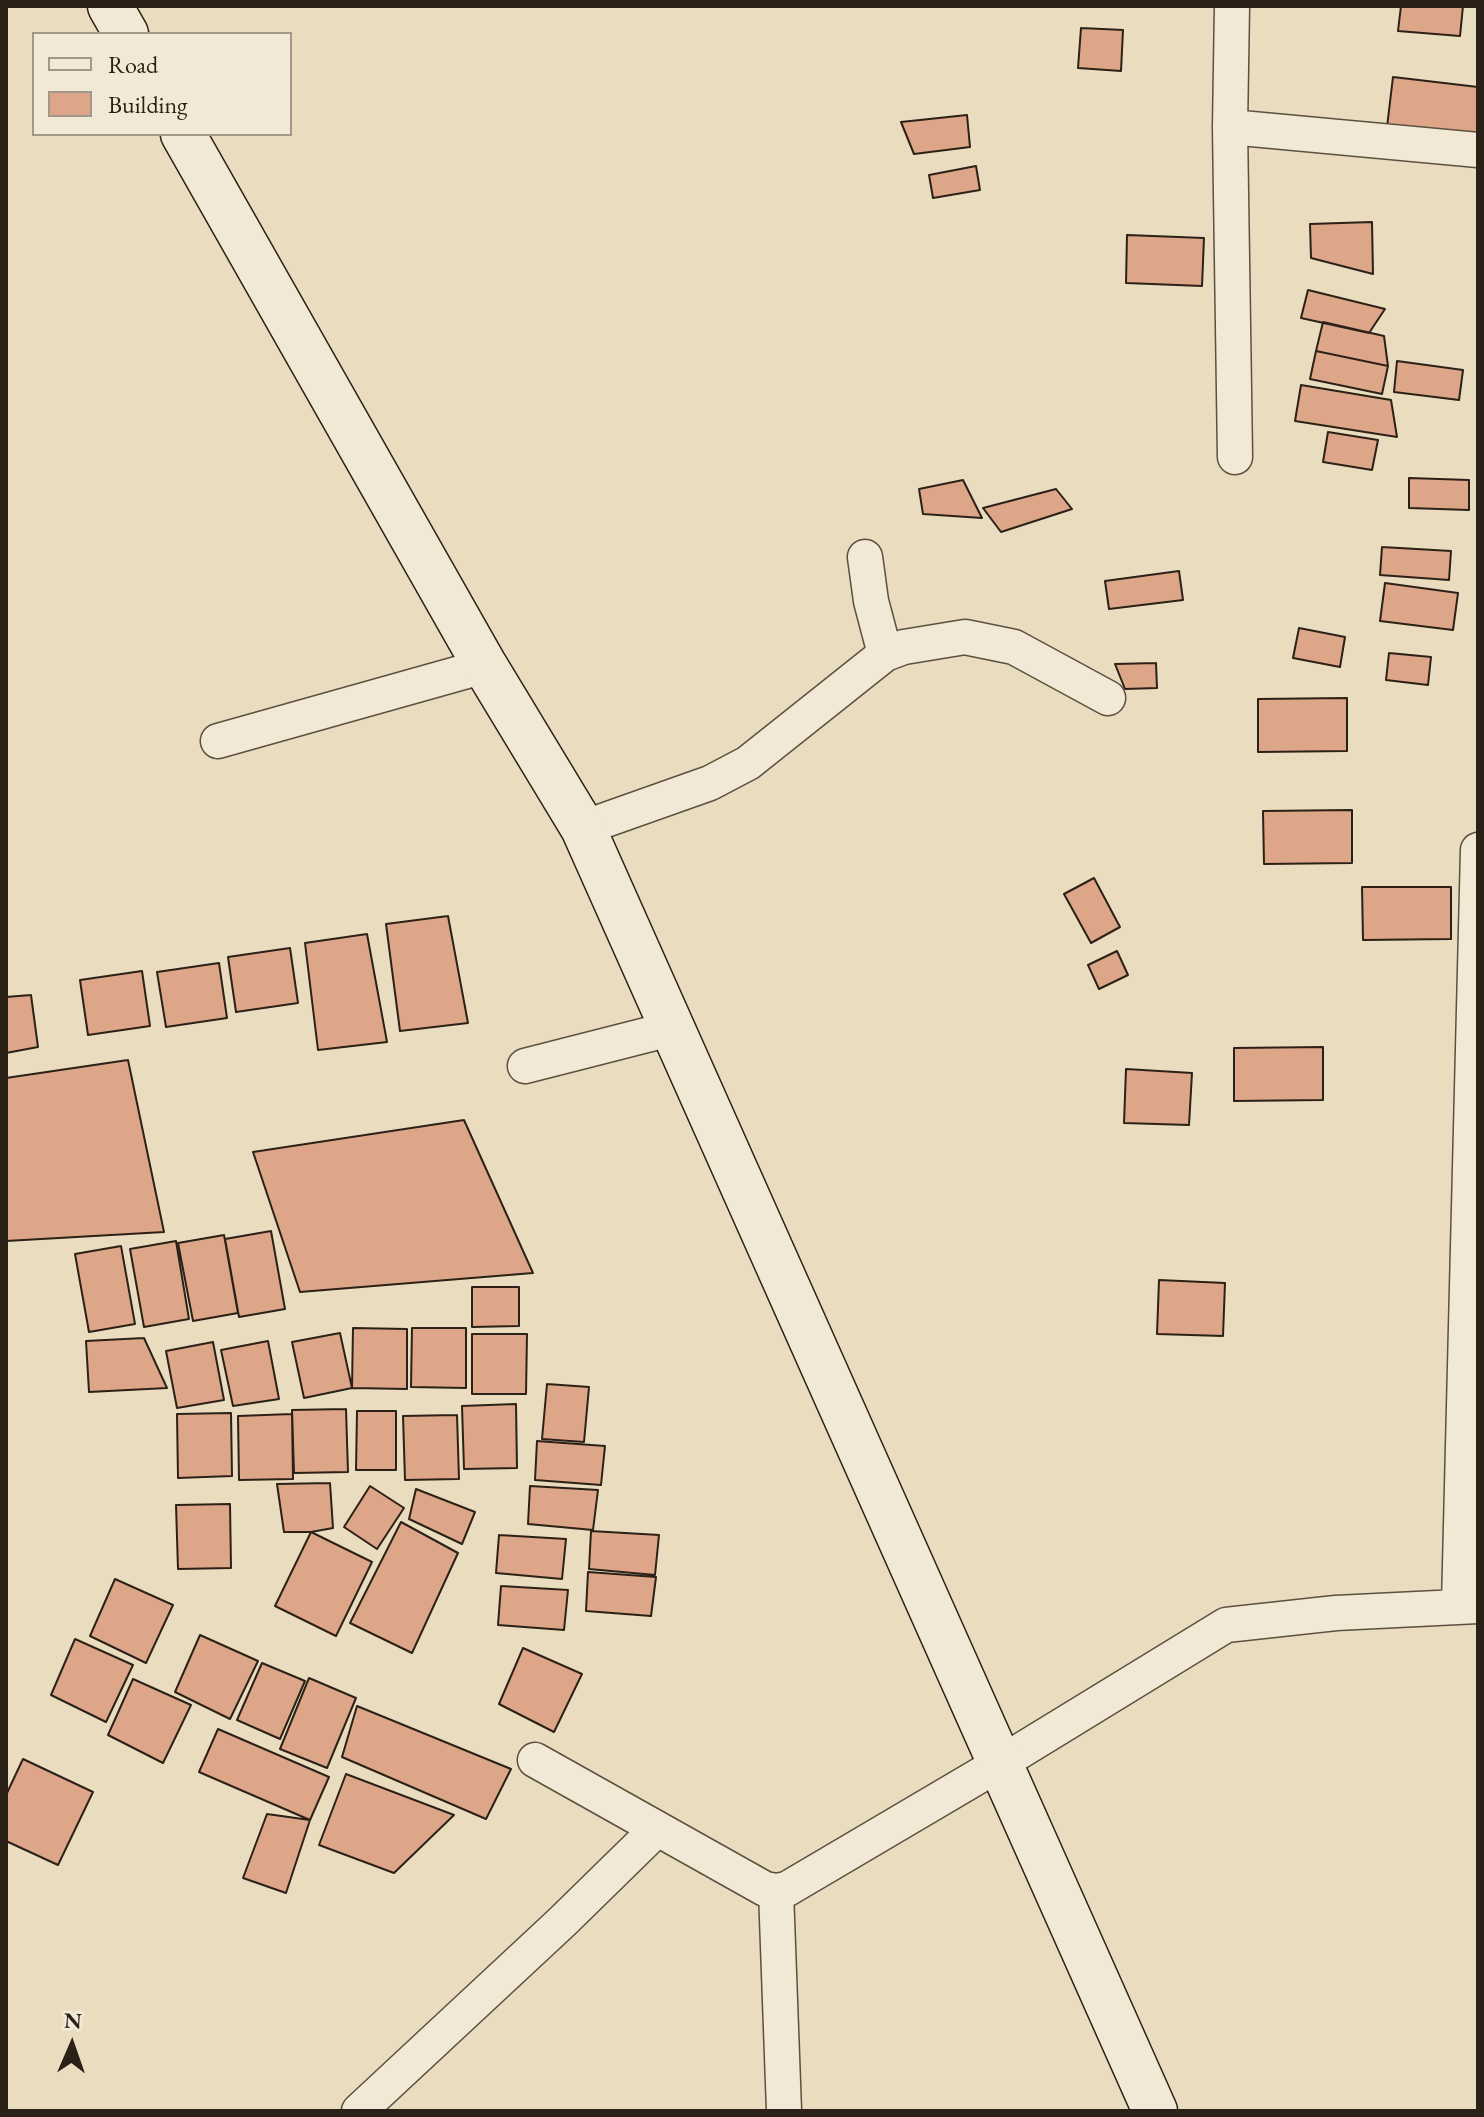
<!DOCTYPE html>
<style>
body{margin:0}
#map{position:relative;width:1484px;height:2117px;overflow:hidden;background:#eadcbe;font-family:"EB Garamond",serif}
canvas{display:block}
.frame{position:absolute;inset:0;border:8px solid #2c2117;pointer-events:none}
.legend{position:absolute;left:32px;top:32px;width:260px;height:104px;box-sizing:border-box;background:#f1e8d5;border:2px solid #a29889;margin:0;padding:10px 14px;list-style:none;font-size:24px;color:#2c2117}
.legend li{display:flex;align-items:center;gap:16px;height:40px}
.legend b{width:40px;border:2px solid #a29889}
.north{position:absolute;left:32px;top:2005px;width:80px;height:80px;-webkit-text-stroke:6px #f1e8d5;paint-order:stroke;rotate:2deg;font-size:22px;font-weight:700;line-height:32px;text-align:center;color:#2c2117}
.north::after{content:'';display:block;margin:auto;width:28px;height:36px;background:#2c2117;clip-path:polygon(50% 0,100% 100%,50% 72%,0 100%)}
</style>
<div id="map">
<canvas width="1484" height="2117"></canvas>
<div class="frame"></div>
<ul class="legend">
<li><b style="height:10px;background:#f1e8d5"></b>Road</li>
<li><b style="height:22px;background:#dda689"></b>Building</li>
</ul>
<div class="north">N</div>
</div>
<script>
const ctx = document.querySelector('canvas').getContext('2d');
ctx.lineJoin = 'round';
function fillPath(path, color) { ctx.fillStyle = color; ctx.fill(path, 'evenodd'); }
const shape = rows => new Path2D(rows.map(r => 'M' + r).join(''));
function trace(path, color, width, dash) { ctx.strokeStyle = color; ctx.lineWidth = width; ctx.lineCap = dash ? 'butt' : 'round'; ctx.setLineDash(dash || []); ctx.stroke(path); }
const building = shape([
 [1401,6,1463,6,1460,36,1398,31,1401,6],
 [1081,28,1123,30,1121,71,1078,68,1081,28],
 [1393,77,1478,87,1478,137,1387,127,1393,77],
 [967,115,970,147,914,154,901,122,967,115],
 [976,166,980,190,933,198,929,175,976,166],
 [1372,222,1373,274,1311,258,1310,224,1372,222],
 [1127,235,1204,238,1202,286,1126,283,1127,235],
 [1308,290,1385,309,1369,333,1301,318,1308,290],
 [1323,322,1384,336,1388,366,1316,351,1323,322],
 [1316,351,1388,366,1382,394,1310,379,1316,351],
 [1397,361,1463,370,1459,400,1394,392,1397,361],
 [1301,385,1391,400,1397,437,1295,421,1301,385],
 [1328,432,1378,440,1372,470,1323,462,1328,432],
 [1409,478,1469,480,1469,510,1409,508,1409,478],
 [963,480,982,518,923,514,919,489,963,480],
 [1056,489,1072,509,1001,532,983,508,1056,489],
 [1382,547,1451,551,1449,580,1380,575,1382,547],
 [1179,571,1183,600,1109,609,1105,581,1179,571],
 [1385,583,1458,593,1453,630,1380,621,1385,583],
 [1299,628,1345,637,1340,667,1293,658,1299,628],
 [1389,653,1431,657,1428,685,1386,680,1389,653],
 [1156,663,1157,688,1125,689,1115,664,1156,663],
 [1347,698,1347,751,1258,752,1258,699,1347,698],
 [1352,810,1352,863,1264,864,1263,811,1352,810],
 [1094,878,1120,927,1091,943,1064,894,1094,878],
 [1362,887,1451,887,1451,939,1363,940,1362,887],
 [448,916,468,1023,400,1031,386,924,448,916],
 [367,934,387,1042,318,1050,305,943,367,934],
 [290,948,298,1003,236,1012,228,957,290,948],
 [1117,951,1128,975,1099,989,1088,965,1117,951],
 [219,963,227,1018,166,1027,157,972,219,963],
 [142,971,150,1026,88,1035,80,980,142,971],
 [31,995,38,1047,6,1053,6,997,31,995],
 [1323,1047,1323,1100,1234,1101,1234,1048,1323,1047],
 [128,1060,164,1232,6,1241,6,1078,128,1060],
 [1126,1069,1192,1073,1189,1125,1124,1123,1126,1069],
 [464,1120,533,1273,300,1292,253,1152,464,1120],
 [271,1231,285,1309,239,1317,225,1239,271,1231],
 [224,1235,238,1313,193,1321,178,1243,224,1235],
 [176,1241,189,1319,144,1327,130,1249,176,1241],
 [121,1246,135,1324,89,1332,75,1254,121,1246],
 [1159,1280,1225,1283,1223,1336,1157,1334,1159,1280],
 [472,1287,519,1287,519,1326,472,1327,472,1287],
 [353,1328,407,1329,407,1389,352,1388,353,1328],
 [412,1328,466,1328,466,1388,411,1387,412,1328],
 [340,1333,352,1388,304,1398,292,1342,340,1333],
 [472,1334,527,1334,526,1394,472,1394,472,1334],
 [144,1338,167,1388,89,1392,86,1341,144,1338],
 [268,1341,279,1399,233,1406,221,1350,268,1341],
 [213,1342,224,1400,177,1408,166,1351,213,1342],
 [547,1384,589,1387,584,1442,542,1439,547,1384],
 [516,1404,517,1468,464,1469,462,1406,516,1404],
 [346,1409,348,1472,294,1473,292,1410,346,1409],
 [357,1411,396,1411,396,1470,356,1470,357,1411],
 [231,1413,232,1476,178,1478,177,1414,231,1413],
 [292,1414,293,1479,239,1480,238,1416,292,1414],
 [457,1415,459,1479,405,1480,403,1416,457,1415],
 [537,1441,605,1446,601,1485,535,1480,537,1441],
 [330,1483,333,1528,311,1532,284,1532,277,1484,330,1483],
 [370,1486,404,1508,377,1549,344,1527,370,1486],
 [530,1486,598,1490,593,1530,528,1524,530,1486],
 [416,1489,475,1512,462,1544,409,1519,416,1489],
 [230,1504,231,1568,178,1569,176,1505,230,1504],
 [401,1522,458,1553,412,1653,350,1623,401,1522],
 [591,1531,659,1535,655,1575,589,1569,591,1531],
 [311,1532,372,1562,336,1636,275,1606,311,1532],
 [499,1535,566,1539,562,1579,496,1573,499,1535],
 [588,1572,656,1577,651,1616,586,1611,588,1572],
 [115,1579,173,1605,146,1663,90,1636,115,1579],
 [501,1586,568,1590,564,1630,498,1625,501,1586],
 [200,1635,258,1661,230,1719,175,1692,200,1635],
 [75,1639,133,1665,106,1722,51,1695,75,1639],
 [523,1648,582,1674,554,1732,499,1704,523,1648],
 [262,1663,305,1681,280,1739,237,1720,262,1663],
 [309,1678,356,1698,327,1768,280,1749,309,1678],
 [133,1679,191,1705,163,1763,108,1735,133,1679],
 [357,1706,511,1769,486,1819,342,1757,357,1706],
 [218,1729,329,1777,310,1820,199,1772,218,1729],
 [23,1759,93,1792,58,1865,6,1841,6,1795,23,1759],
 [346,1774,454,1815,394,1873,319,1845,346,1774],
 [267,1814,310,1820,286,1893,243,1878,267,1814]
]);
const minor = shape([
 [1232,6,1230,127,1235,457],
 [1230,127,1478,150],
 [865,557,871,601,885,654],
 [218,741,485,666],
 [583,828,710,783,748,763,885,654,904,647,965,637,1014,647,1108,698],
 [525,1066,670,1029],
 [1459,1605,1478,850],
 [535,1760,765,1889,776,1891,787,1889,999,1764,1226,1625,1336,1613,1478,1606],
 [776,1891,784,2111],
 [359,2111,562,1922,657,1829]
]);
const secondary = shape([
 [110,6,126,34],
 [183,134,485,666,583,828,1155,2111]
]);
fillPath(building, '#dda689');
trace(building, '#2c2117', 2);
trace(minor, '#5c5041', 37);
trace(secondary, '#2c2117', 47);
trace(minor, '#f1e8d5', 34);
trace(secondary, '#f1e8d5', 44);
</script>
